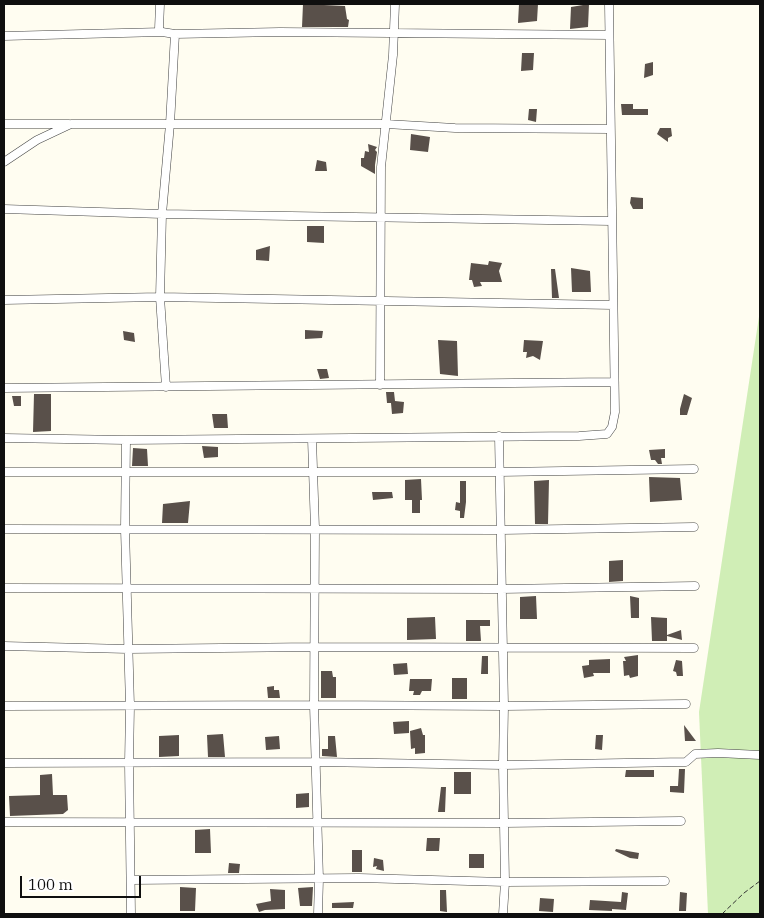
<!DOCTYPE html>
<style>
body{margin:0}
#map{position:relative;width:764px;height:918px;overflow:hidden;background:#fffdf1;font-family:"IBM Plex Serif",serif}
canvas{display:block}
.frame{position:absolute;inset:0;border:5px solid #0f0f0f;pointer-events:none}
.scale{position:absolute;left:20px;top:876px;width:121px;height:22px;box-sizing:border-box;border:2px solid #0f0f0f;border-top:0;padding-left:6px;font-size:15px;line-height:18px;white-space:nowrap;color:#0f0f0f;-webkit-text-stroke:4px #fff;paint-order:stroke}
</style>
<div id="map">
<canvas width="764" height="918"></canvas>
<div class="frame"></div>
<div class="scale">100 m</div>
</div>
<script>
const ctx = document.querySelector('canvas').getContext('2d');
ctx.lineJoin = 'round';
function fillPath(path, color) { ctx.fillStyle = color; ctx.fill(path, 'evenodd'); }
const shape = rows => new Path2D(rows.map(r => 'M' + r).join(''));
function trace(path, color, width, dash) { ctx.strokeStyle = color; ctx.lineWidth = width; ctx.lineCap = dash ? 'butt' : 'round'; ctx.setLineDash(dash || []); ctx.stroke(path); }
const green = shape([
 [760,310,760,914,708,914,699,712]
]);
const building = shape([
 [303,4,345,6,347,19,349,20,348,27,302,27],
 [519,4,538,4,537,21,518,23],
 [589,4,588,27,570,29,571,7],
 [522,53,534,53,533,70,521,71],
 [653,62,653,75,644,78,645,64],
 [621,104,633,104,633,109,648,109,648,115,622,115],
 [529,109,537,109,536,122,528,120],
 [660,128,671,128,672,136,668,138,668,142,657,134],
 [411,134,430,137,428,152,410,150],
 [368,144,377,147,375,150,377,152,375,165,375,174,361,166,361,158,364,158,365,151,369,152],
 [317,160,326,162,327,171,315,171],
 [631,197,643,198,643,209,633,209,630,203],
 [307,226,324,226,324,243,307,242],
 [270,246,269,261,256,260,256,250],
 [489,261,502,263,499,271,502,282,480,282,482,286,474,287,472,280,469,280,471,263,488,265],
 [571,268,590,271,591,292,572,292],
 [551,269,555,269,559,298,552,298],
 [305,330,323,331,322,338,305,339],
 [123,331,134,333,135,342,124,340],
 [438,340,457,341,458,376,440,374],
 [524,340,543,341,540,360,533,356,526,358,527,352,523,352],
 [317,369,327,369,329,378,320,379],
 [386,392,394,392,395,401,404,402,403,413,392,414,391,403,387,403],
 [34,394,51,394,51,431,33,432],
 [684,394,692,398,687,415,680,415,680,409],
 [12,396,21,396,21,406,14,406],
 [212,414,227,414,228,428,214,428],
 [202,446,218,447,218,457,204,458],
 [133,448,147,449,148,466,132,466],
 [665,449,665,458,661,458,662,464,658,464,655,460,651,460,649,450],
 [649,477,680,478,682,500,650,502],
 [421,479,422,500,420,500,420,513,412,513,412,500,405,500,405,480],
 [549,480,548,524,535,524,534,481],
 [460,481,466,481,466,502,464,518,460,518,460,511,455,510,456,502,460,503],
 [372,492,392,492,393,498,373,500],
 [190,501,188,523,162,523,163,504],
 [623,560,623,581,609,582,609,561],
 [536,596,537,619,520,619,520,597],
 [630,596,639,598,639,618,631,618],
 [435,617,436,639,407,640,407,618],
 [651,617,667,618,667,635,681,630,682,640,667,636,667,641,652,641],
 [466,620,490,620,490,626,480,626,481,641,466,641],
 [638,655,638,676,630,678,629,675,624,676,623,661,626,661,624,657],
 [482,656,488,656,488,674,481,674],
 [610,659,610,673,593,673,594,676,584,678,582,666,589,665,589,660],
 [676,660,682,661,683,676,677,676,676,672,673,671],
 [407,663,408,674,394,675,393,664],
 [321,671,332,671,333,677,336,677,336,698,321,698],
 [452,678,467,678,467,699,452,699],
 [410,679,432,679,431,691,422,691,420,695,413,695,414,691,409,691],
 [274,686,274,690,279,690,280,698,268,698,267,687],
 [409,721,409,733,394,734,393,722],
 [684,725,696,741,685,741],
 [421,728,423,735,425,735,425,753,415,754,415,748,411,749,410,731],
 [223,734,225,757,208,757,207,735],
 [179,735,179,756,159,757,159,736],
 [596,735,603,735,602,750,595,749],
 [279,736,280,749,266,750,265,737],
 [328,736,335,736,337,757,322,756,322,749,328,749],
 [679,769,685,769,684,793,670,792,670,786,678,786],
 [626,770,654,770,654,777,625,777],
 [454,772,471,772,471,794,454,794],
 [52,774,53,795,67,795,68,810,63,814,10,816,9,796,40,795,40,775],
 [441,787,446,787,445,812,438,812],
 [309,793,309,807,296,808,296,794],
 [210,829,211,853,195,853,195,830],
 [427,838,440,838,439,851,426,851],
 [616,849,639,853,638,859,630,858,615,851],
 [352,850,362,850,362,872,352,872],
 [469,854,484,854,484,868,469,868],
 [374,858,383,860,384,871,376,869,377,866,373,867],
 [229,863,240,864,239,873,228,873],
 [180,887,196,888,195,911,180,911],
 [313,887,312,906,300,906,298,888],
 [270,889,285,890,285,909,265,910,259,912,256,904,271,901],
 [440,890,446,890,447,912,440,911],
 [622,892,628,893,626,910,612,909,612,911,589,910,590,900,621,902],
 [680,892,687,893,686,911,679,911],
 [540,898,554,899,553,912,539,911],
 [354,902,353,908,332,908,332,903]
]);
const path = shape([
 [722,914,744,893,760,881]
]);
const minor = shape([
 [160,4,159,29,162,32,175,34,170,124,162,214,160,297,166,387],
 [175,34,280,32,609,35],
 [4,36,162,32],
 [4,124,69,124],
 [4,162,37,140,71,124,386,124,455,128,610,129],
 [4,209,162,214,611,221],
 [4,300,160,297,613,305],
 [380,385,381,167,393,55,395,4],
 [4,388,614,382],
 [499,436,504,706,503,765,505,882,503,914],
 [4,438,126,440],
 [312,439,315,529,314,705,319,879,318,914],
 [4,472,499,472,694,469],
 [4,529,501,530,694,527],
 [4,588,501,589,695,586],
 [4,646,128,649,315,647,694,648],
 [4,706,314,705,504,706,686,704],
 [4,763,315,762,503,765,686,762,695,754,718,753,760,755],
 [4,822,503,823,681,821],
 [131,880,359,878,505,882,665,881],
 [131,914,129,763,130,706,125,529,126,440,579,436,607,434,612,427,615,412,609,4]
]);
fillPath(green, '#d0eeb6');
fillPath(building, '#59504a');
trace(minor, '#424242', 9);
trace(path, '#313131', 1, [5, 2.5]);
trace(minor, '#fff', 8);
</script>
